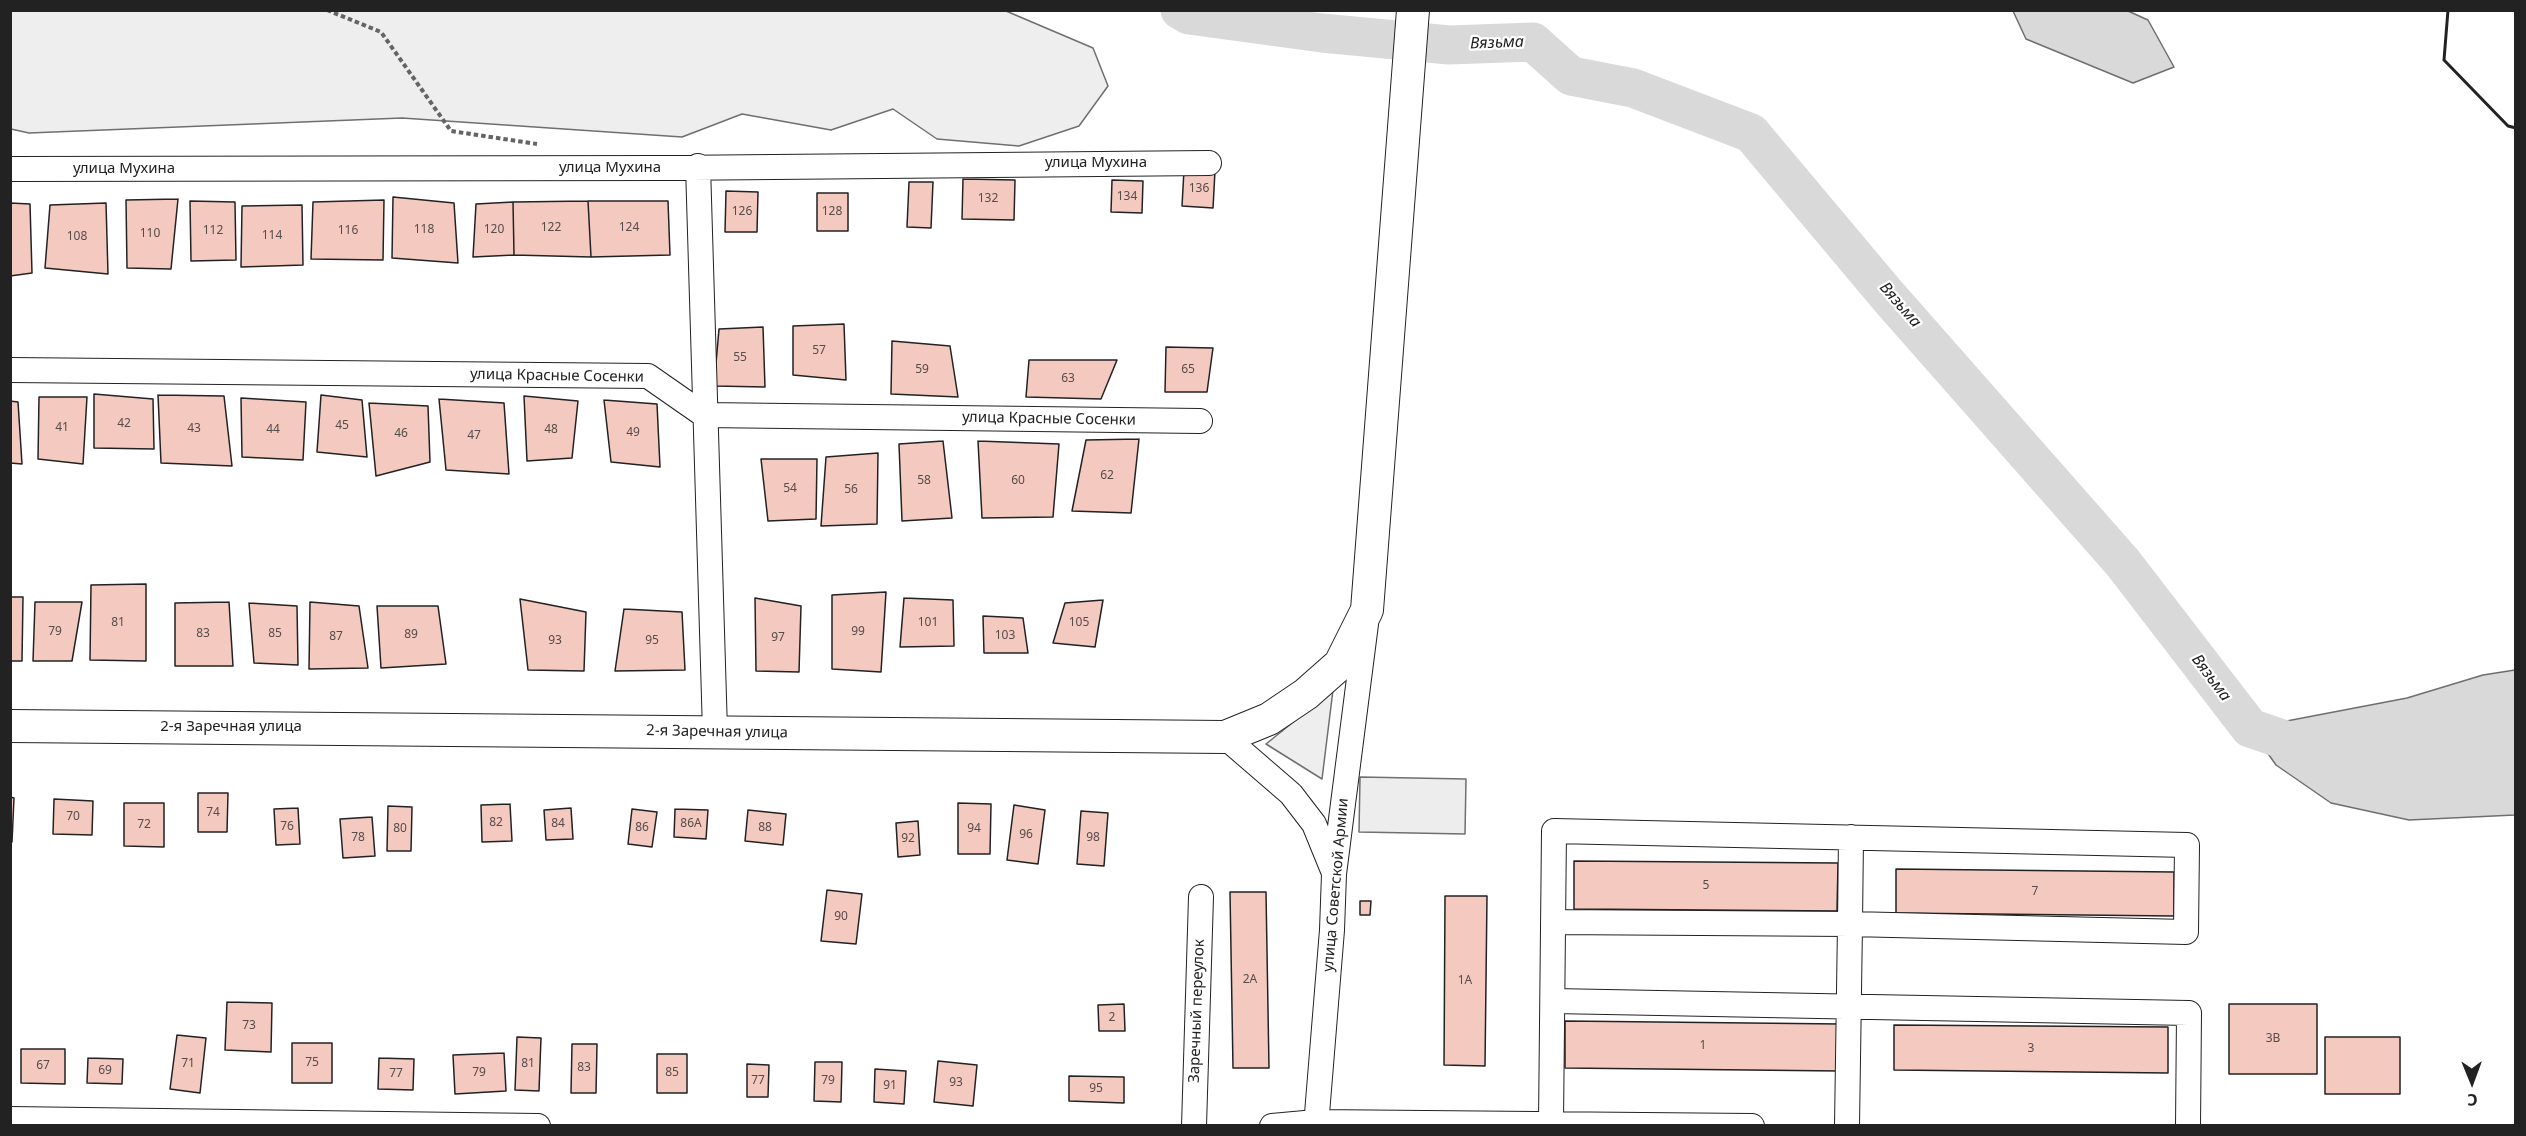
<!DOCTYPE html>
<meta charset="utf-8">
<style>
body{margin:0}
#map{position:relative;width:2526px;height:1136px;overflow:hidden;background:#fff;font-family:"Noto Sans",sans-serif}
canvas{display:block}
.frame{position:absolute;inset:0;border:12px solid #222;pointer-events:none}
.north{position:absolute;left:2442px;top:1052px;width:60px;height:60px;-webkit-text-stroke:4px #fff;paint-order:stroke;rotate:179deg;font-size:16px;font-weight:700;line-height:24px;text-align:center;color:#222}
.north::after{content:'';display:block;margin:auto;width:21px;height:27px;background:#222;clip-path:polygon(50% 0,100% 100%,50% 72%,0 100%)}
</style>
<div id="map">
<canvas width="2526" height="1136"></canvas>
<div class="frame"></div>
<div class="north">С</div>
</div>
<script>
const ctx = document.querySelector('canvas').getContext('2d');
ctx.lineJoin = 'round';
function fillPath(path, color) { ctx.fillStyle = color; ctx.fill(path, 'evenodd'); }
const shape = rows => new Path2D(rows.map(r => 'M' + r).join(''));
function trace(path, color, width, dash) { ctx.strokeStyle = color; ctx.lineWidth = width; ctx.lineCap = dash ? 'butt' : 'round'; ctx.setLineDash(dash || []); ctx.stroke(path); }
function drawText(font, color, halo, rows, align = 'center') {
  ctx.font = font + ' "Noto Sans",sans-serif'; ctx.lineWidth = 4.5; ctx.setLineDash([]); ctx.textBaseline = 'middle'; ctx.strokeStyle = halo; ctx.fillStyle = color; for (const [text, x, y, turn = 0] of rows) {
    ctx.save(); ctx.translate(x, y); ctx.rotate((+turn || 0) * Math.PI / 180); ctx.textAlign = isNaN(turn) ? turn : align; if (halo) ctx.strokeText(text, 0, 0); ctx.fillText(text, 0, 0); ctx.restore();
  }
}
const green = shape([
 [11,10,1006,11,1093,48,1108,86,1079,126,1019,146,937,139,893,109,831,130,742,114,682,137,402,118,29,133,11,129,11,10],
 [1333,690,1322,779,1266,744,1333,690]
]);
const parking = shape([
 [1360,777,1466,779,1465,834,1359,832,1360,777]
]);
const water = shape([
 [2013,11,2128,11,2148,20,2174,67,2133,83,2026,39,2013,11],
 [2515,670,2515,815,2409,820,2331,803,2276,765,2250,728,2407,698,2483,675,2515,670]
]);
const river = shape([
 [1180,10,1189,15,1322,33,1449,45,1533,42,1571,76,1633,88,1751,133,1887,295,2123,563,2250,728,2300,745]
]);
const building = shape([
 [1184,170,1215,171,1213,208,1182,206,1184,170],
 [963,179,1015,180,1014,220,962,219,963,179],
 [1112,180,1143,181,1142,213,1111,212,1112,180],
 [909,182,933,182,931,228,907,227,909,182],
 [726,191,758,192,757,232,725,232,726,191],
 [817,193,848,193,848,231,817,231,817,193],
 [393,197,454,203,458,263,392,258,393,197],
 [178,199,171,269,127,268,126,200,178,199],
 [384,200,383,260,311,259,313,202,384,200],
 [190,201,235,202,236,260,191,261,190,201],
 [588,201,668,201,670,255,591,257,588,201],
 [588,201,591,257,514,255,513,202,588,201],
 [513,202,514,255,473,257,476,204,513,202],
 [10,203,30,204,32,273,10,276,10,203],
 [106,203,108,274,45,268,50,205,106,203],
 [302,205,303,265,241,267,242,206,302,205],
 [844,324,846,380,793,375,793,326,844,324],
 [763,327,765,387,714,386,719,329,763,327],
 [892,341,950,346,958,397,891,394,892,341],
 [1166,347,1213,348,1207,392,1165,392,1166,347],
 [1029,360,1117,360,1101,399,1026,397,1029,360],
 [94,394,153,399,154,449,94,448,94,394],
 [158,395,224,396,232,466,161,463,158,395],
 [321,395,362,400,367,457,317,452,321,395],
 [524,396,578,401,572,458,527,461,524,396],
 [39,397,87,397,83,464,38,459,39,397],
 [241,398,306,402,303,460,242,457,241,398],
 [439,399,504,403,509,474,446,470,439,399],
 [604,400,657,404,660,467,611,462,604,400],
 [10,401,18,402,22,464,10,463,10,401],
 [369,403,428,406,430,462,376,476,369,403],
 [1139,439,1131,513,1072,511,1086,440,1139,439],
 [943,441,952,518,902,521,899,444,943,441],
 [978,441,1059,444,1053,517,982,518,978,441],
 [878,453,877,524,821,526,826,457,878,453],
 [761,459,817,459,816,519,768,521,761,459],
 [146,584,146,661,90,660,91,585,146,584],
 [886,592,881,672,832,669,832,595,886,592],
 [10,597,23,597,22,661,10,661,10,597],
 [755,598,801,606,799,672,756,671,755,598],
 [904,598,953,600,954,646,900,647,904,598],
 [520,599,586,612,584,671,528,670,520,599],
 [1103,600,1095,647,1053,643,1065,603,1103,600],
 [35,602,82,602,72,661,33,661,35,602],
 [229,602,233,666,175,666,175,603,229,602],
 [310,602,359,606,368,668,309,669,310,602],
 [249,603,297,606,298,665,254,663,249,603],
 [377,606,438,606,446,664,381,668,377,606],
 [624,609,682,612,685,670,615,671,624,609],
 [983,616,1023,618,1028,653,984,653,983,616],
 [198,793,228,793,227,832,198,832,198,793],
 [10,797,14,798,12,842,10,842,10,797],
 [54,799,93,801,92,835,53,834,54,799],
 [124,803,164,803,164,847,124,846,124,803],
 [958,803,991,804,990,854,958,854,958,803],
 [510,804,512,841,482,842,481,805,510,804],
 [1014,805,1045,810,1038,864,1007,860,1014,805],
 [388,806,412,807,411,851,387,851,388,806],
 [298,808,300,844,276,845,274,809,298,808],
 [571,808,573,839,546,840,544,810,571,808],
 [632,809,657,812,652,847,628,844,632,809],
 [675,809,708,810,706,839,674,837,675,809],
 [748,810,786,814,783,845,745,841,748,810],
 [1081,811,1108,813,1104,866,1077,864,1081,811],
 [372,817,375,856,343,858,340,819,372,817],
 [918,821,920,855,898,857,896,823,918,821],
 [1574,861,1838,863,1837,911,1574,909,1574,861],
 [1896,869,2174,872,2174,916,1896,913,1896,869],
 [827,890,862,894,856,944,821,941,827,890],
 [1230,892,1266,892,1269,1068,1233,1068,1230,892],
 [1445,896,1487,896,1485,1066,1444,1065,1445,896],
 [1360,901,1371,901,1370,915,1360,915,1360,901],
 [227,1002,272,1003,271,1052,225,1050,227,1002],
 [1124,1004,1125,1031,1099,1031,1098,1005,1124,1004],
 [2229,1004,2317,1004,2317,1074,2229,1074,2229,1004],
 [1565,1021,1841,1024,1840,1071,1565,1068,1565,1021],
 [1894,1025,2168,1027,2168,1073,1894,1070,1894,1025],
 [177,1035,206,1038,200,1093,170,1089,177,1035],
 [517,1037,541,1038,539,1091,515,1090,517,1037],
 [2325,1037,2400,1037,2400,1094,2325,1094,2325,1037],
 [292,1043,332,1043,332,1083,292,1083,292,1043],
 [572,1044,597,1044,596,1093,571,1093,572,1044],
 [21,1049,65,1049,65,1084,21,1083,21,1049],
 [504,1053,506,1091,455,1094,453,1055,504,1053],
 [657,1054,687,1054,687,1093,657,1093,657,1054],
 [88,1058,123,1059,122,1084,87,1083,88,1058],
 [379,1058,414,1059,413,1090,378,1089,379,1058],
 [938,1061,977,1065,973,1106,934,1102,938,1061],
 [815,1062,842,1062,841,1102,814,1101,815,1062],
 [747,1064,769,1065,768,1097,747,1097,747,1064],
 [875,1069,906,1071,904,1104,874,1102,875,1069],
 [1069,1076,1124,1077,1124,1103,1069,1101,1069,1076]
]);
const path = shape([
 [327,10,381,32,451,131,537,144]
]);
const minor = shape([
 [698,166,715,731],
 [10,169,665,168,1209,163],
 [10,370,648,376,704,415,1200,421],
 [1225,737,1291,794,1314,824,1334,873],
 [1553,922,1850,924,1851,837],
 [1553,1001,2189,1013,2188,1126],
 [10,1119,538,1126],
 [1551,1122,1554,831,2187,845,2186,932,1850,924,1847,1126],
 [1194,1126,1201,897],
 [1272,1126,1316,1122,1752,1126],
 [1316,1126,1332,930,1334,874,1366,624]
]);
const major = shape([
 [10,726,1225,737,1269,719,1306,694,1340,664,1367,610,1413,10]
]);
const wall = shape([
 [2448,10,2444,60,2508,126,2516,128]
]);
const numberNames = [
 ["136",1199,189],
 ["134",1127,197],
 ["132",988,199],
 ["126",742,212],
 ["128",832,212],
 ["122",551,228],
 ["124",629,228],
 ["118",424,230],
 ["120",494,230],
 ["112",213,231],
 ["116",348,231],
 ["110",150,234],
 ["114",272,236],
 ["108",77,237],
 ["57",819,351],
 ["55",740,358],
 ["59",922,370],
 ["65",1188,370],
 ["63",1068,379],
 ["42",124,424],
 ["45",342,426],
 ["41",62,428],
 ["43",194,429],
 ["44",273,430],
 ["48",551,430],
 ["49",633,433],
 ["46",401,434],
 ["47",474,436],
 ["62",1107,476],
 ["58",924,481],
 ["60",1018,481],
 ["54",790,489],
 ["56",851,490],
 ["81",118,623],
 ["101",928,623],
 ["105",1079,623],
 ["79",55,632],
 ["99",858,632],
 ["83",203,634],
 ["85",275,634],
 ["89",411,635],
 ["103",1005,636],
 ["87",336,637],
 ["97",778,638],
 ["93",555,641],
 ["95",652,641],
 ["74",213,813],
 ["70",73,817],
 ["82",496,823],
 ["84",558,824],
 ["86А",691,824],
 ["72",144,825],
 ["76",287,827],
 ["86",642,828],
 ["88",765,828],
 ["80",400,829],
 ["94",974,829],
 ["96",1026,835],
 ["78",358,838],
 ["98",1093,838],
 ["92",908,839],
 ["5",1706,886],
 ["7",2035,892],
 ["90",841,917],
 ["2А",1250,980],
 ["1А",1465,981],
 ["2",1112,1018],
 ["73",249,1026],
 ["3В",2273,1039],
 ["1",1703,1046],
 ["3",2031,1049],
 ["75",312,1063],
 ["71",188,1064],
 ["81",528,1064],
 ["67",43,1066],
 ["83",584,1068],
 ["69",105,1071],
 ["79",479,1073],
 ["85",672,1073],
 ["77",396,1074],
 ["77",758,1081],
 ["79",828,1081],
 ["93",956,1083],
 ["91",890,1086],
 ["95",1096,1089]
];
const streetNames = [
 ["улица Мухина",1096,163],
 ["улица Мухина",610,168],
 ["улица Мухина",124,169],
 ["улица Красные Сосенки",557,376,1],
 ["улица Красные Сосенки",1049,419,1],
 ["2-я Заречная улица",231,727],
 ["2-я Заречная улица",717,732,1],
 ["улица Советской Армии",1336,885,-85],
 ["Заречный переулок",1197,1011,-88]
];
const waterNames = [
 ["Вязьма",1497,43,-2],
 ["Вязьма",1900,305,49],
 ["Вязьма",2211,678,53]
];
fillPath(green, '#eee');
trace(green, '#6f6f6f', 1.5);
fillPath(parking, '#ededed');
trace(parking, '#6f6f6f', 1.5);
fillPath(water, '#d9d9d9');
trace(water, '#6f6f6f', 1.5);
trace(river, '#d9d9d9', 39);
fillPath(building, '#f3c9c0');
trace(building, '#222', 1.5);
trace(minor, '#222', 26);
trace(major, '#222', 34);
trace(path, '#646464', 4, [4.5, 3]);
trace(minor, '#fff', 24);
trace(major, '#fff', 32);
trace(wall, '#222', 3);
drawText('12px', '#564c4a', null, numberNames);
drawText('15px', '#222', '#fff', streetNames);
drawText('italic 16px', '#222', '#fff', waterNames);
</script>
